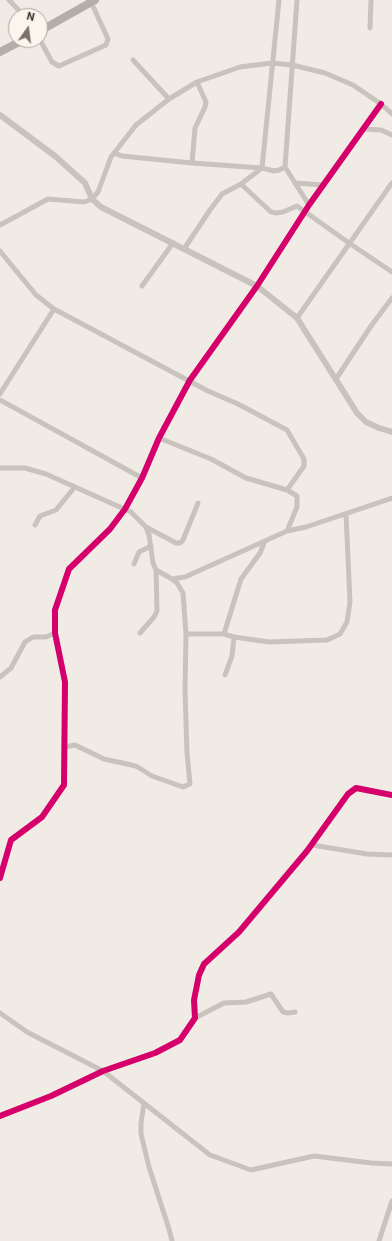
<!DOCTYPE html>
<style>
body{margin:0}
#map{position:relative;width:392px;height:1241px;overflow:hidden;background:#f0ebe5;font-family:Roboto,sans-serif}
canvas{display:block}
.north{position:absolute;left:8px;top:8px;width:40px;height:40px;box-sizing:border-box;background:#fbf5ee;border:1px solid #aea6a0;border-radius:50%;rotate:14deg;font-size:11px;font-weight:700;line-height:16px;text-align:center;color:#3b302b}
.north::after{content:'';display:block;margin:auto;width:14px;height:18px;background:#7a716c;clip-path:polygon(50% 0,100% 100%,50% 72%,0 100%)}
</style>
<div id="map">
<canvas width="392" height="1241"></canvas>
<div class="north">N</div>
</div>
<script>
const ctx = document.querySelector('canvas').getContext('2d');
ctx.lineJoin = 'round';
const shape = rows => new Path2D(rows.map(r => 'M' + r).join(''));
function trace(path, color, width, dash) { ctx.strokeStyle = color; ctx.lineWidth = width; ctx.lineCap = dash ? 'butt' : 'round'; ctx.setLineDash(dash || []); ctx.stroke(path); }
const minor = shape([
 [9,0,24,16],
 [297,0,285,167,309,205],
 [370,28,371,0],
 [40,40,52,62,59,66,106,45,108,39,91,2],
 [133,60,169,99],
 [363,129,381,130,392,135],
 [114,153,122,156,192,163,262,168,279,0],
 [192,163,195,128,205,107,206,102,197,82],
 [285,167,279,170,274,171,262,168,241,184,271,212,276,213,283,212,297,206,349,243,392,272],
 [295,183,323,185],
 [0,225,48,199,84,202,92,199,98,192,111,157,136,125,169,99,197,82,240,67,272,63,292,65,325,73,353,85,381,104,392,114],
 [184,249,210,210,222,194,241,184],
 [0,251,36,295,54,309,208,391,238,404,287,430,304,459,304,466,287,490],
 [142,286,173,243],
 [297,318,392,183],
 [336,379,371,326,392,298],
 [0,394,54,309],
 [0,400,142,478],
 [159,438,211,459,246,478,287,490,297,496,297,507,287,531],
 [0,468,25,468,46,474,131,512,146,527,149,535,153,563,156,570,172,579,185,577,287,531,306,527,392,498],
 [35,525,40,516,56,510,74,488],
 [146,527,176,543,180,543,183,540,198,503],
 [134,564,139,552,151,546],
 [140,633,154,617,157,611,156,570],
 [186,634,224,634,234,637,269,642,327,640,340,634,347,622,350,602,346,514],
 [224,634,241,579,260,553,265,541],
 [225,675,232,656,234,637],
 [0,677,11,668,25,642,33,637,46,637,55,633],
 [65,747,75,745,104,759,136,766,152,776,183,787,190,784,187,753,185,690,186,634,183,593,177,583,172,579],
 [312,845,367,854,392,855],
 [0,878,11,840,42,817,64,785,65,682,55,633,55,610,69,569,110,529,125,509,142,478,159,438,190,380,257,286,309,205,381,104],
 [0,1013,27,1032,103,1071,210,1155,251,1170,314,1156,371,1163,392,1164],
 [195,1018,224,1003,246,1002,271,994,283,1012,288,1013,295,1012],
 [144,1103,141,1123,141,1134,149,1167,169,1229,172,1241],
 [0,1116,51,1096,103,1071,155,1053,180,1040,195,1018,194,1000,199,975,204,964,239,932,307,851,348,794,356,788,392,795],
 [379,1241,392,1201]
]);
const tertiary = shape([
 [0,115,55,156,85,183,92,199,101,207,257,286,297,318,357,413,366,422,379,428,392,432]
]);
const trunk = shape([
 [40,31,95,0],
 [0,52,23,40]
]);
const cycleway = shape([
 [0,878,11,840,42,817,64,785,65,682,55,633,55,610,69,569,110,529,125,509,142,478,159,438,190,380,257,286,309,205,381,104],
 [0,1116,51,1096,103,1071,155,1053,180,1040,195,1018,194,1000,199,975,204,964,239,932,307,851,348,794,356,788,392,795]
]);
trace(minor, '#c9c3be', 5);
trace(tertiary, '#c9c3be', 6);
trace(trunk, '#b4aea8', 8);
trace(cycleway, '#d6006c', 6);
</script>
